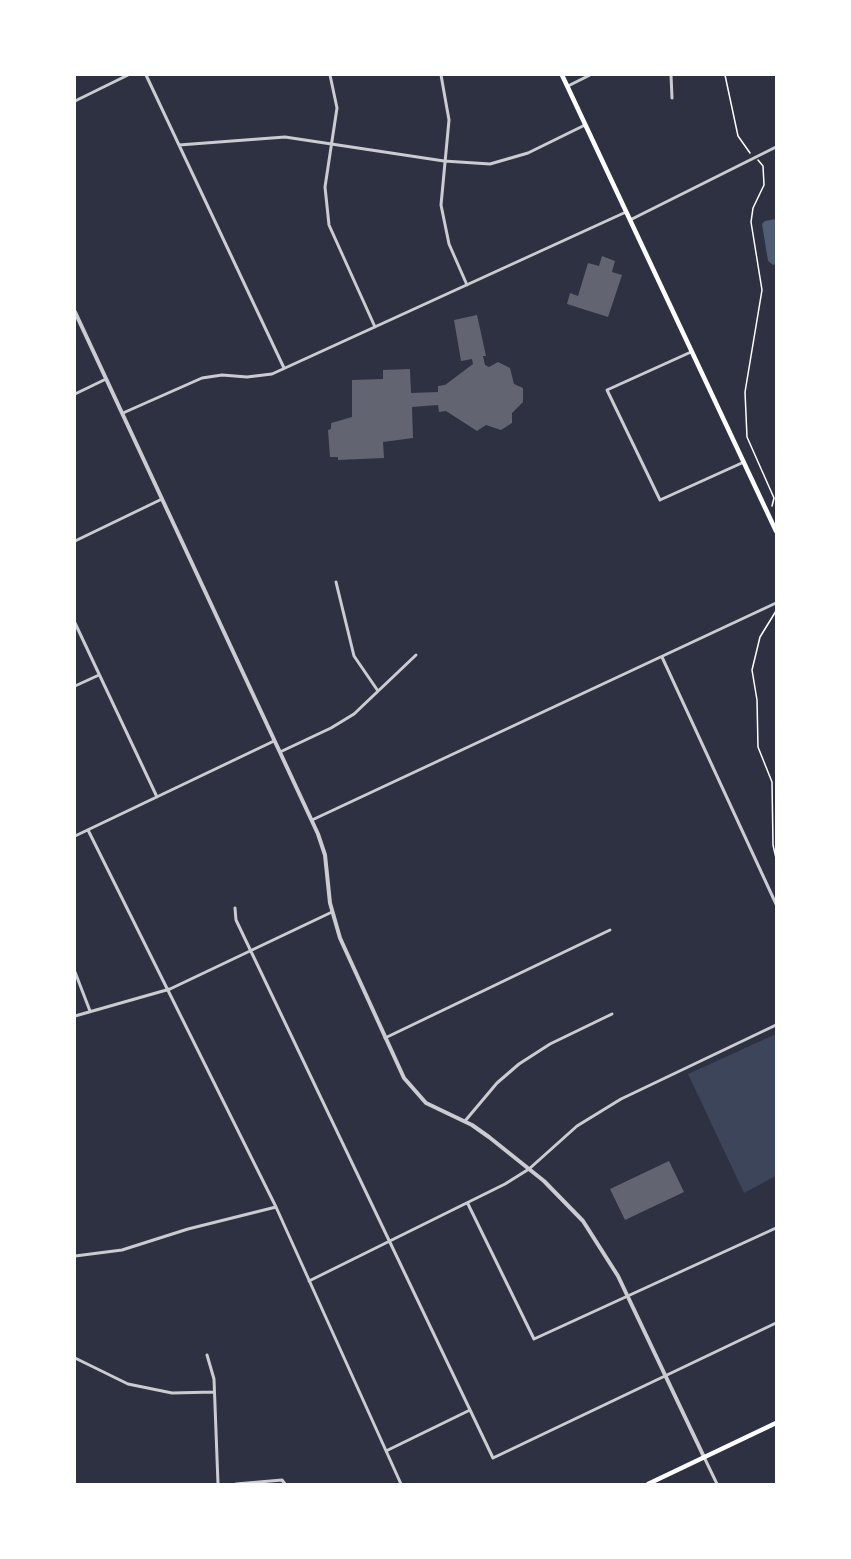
<!DOCTYPE html>
<style>
body{margin:0}
#map{position:relative;width:851px;height:1559px;overflow:hidden;background:#2d3142;font-family:Manrope,sans-serif}
canvas{display:block}
.frame{position:absolute;inset:0;border:76px solid #fff;pointer-events:none}
</style>
<div id="map">
<canvas width="851" height="1559"></canvas>
<div class="frame"></div>
</div>
<script>
const ctx = document.querySelector('canvas').getContext('2d');
ctx.lineJoin = 'round';
function fillPath(path, color) { ctx.fillStyle = color; ctx.fill(path, 'evenodd'); }
const shape = rows => new Path2D(rows.map(r => 'M' + r).join(''));
function trace(path, color, width, dash) { ctx.strokeStyle = color; ctx.lineWidth = width; ctx.lineCap = dash ? 'butt' : 'round'; ctx.setLineDash(dash || []); ctx.stroke(path); }
const green = shape([
 [776,1034,776,1176,744,1193,688,1074]
]);
const water = shape([
 [776,219,776,264,773,265,768,261,762,224,765,221]
]);
const building = shape([
 [602,256,615,261,612,272,622,275,608,317,567,304,570,293,578,296,588,263,599,266],
 [477,315,486,356,483,356,485,365,489,367,498,362,510,368,514,384,523,388,523,402,512,413,512,423,501,430,486,425,477,431,446,411,439,412,438,405,412,407,413,438,383,442,384,458,338,460,338,457,330,457,328,430,331,429,331,423,352,417,352,380,383,379,383,370,410,369,411,393,438,392,438,386,445,385,473,364,472,359,461,361,454,320],
 [669,1161,684,1192,625,1220,610,1189]
]);
const path = shape([
 [725,75,738,136,750,153],
 [758,160,763,166,764,185,753,208,751,222,762,290,745,392,747,437,774,498,772,506],
 [776,611,760,637,752,670,757,700,758,747,772,782,773,845,776,858]
]);
const minor = shape([
 [146,75,284,368],
 [330,75,337,108,325,187,329,225,375,327],
 [441,75,449,120,441,205,449,244,467,285],
 [671,75,672,98],
 [568,86,590,75],
 [75,101,128,75],
 [179,145,285,137,444,161,490,164,528,153,585,125],
 [630,220,776,147],
 [691,352,607,390,660,500,744,462],
 [75,394,106,379],
 [123,413,202,378,222,375,247,377,272,374,626,212],
 [75,541,162,499],
 [336,582,354,656,378,691],
 [75,623,157,797],
 [662,657,776,904],
 [75,686,99,675],
 [280,752,331,728,354,714,416,655],
 [312,820,776,603],
 [88,830,276,1207,401,1484],
 [75,836,274,741],
 [235,908,236,920,493,1458,776,1323],
 [75,972,90,1011],
 [75,1016,170,989,332,912],
 [385,1038,610,930],
 [465,1121,497,1083,519,1064,550,1044,612,1014],
 [468,1204,534,1339,776,1228],
 [75,1256,122,1250,188,1229,276,1207],
 [309,1281,505,1184,529,1169,577,1126,621,1099,776,1025],
 [207,1355,214,1379,218,1484],
 [75,1358,128,1384,172,1393,214,1392],
 [386,1451,470,1410],
 [704,1457,717,1484],
 [236,1484,282,1480,285,1484]
]);
const tertiary = shape([
 [75,312,318,834,325,855,330,903,340,938,404,1078,426,1103,472,1125,489,1137,544,1181,583,1221,618,1276,704,1457]
]);
const secondary = shape([
 [562,75,776,531],
 [648,1484,776,1423]
]);
fillPath(green, '#3c4559');
fillPath(water, '#4f5d75');
fillPath(building, '#626471');
trace(path, '#fff', 1.5);
trace(minor, '#caccd0', 3);
trace(tertiary, '#caccd0', 4);
trace(secondary, '#fff', 4.5);
</script>
